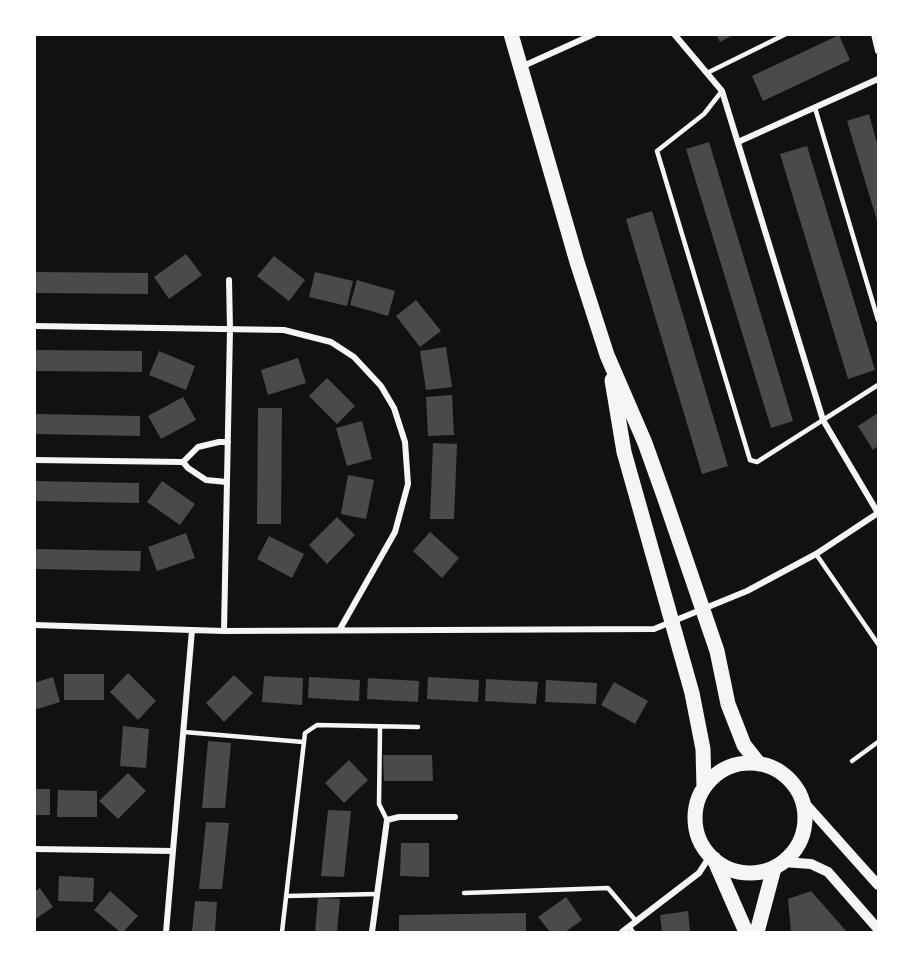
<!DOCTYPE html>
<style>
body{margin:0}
#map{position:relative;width:913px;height:967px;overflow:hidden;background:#111;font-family:"Asap Condensed",sans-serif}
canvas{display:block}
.frame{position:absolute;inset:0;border:36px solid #fff;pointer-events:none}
</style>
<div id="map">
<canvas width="913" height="967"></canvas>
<div class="frame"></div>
</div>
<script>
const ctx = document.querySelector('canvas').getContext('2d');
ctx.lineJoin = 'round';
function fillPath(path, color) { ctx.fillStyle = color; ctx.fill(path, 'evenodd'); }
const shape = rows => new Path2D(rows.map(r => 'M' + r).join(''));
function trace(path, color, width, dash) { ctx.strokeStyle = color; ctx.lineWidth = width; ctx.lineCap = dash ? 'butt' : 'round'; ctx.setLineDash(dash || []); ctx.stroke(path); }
const building = shape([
 [716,34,735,34,720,42],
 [839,35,850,60,763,101,752,76],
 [869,114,878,147,878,224,847,121],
 [709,142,793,421,771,428,686,149],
 [807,146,875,370,848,379,780,154],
 [652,211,728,466,702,474,626,219],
 [186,254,202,275,169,299,154,277],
 [274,256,305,280,289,301,257,276],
 [34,272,148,273,148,294,34,293],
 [315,272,353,281,347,306,309,297],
 [357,280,395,291,388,316,350,305],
 [416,300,441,331,420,347,396,316],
 [446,347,452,387,426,390,420,351],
 [34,350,142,351,142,372,34,371],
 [159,351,195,366,186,390,149,375],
 [298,358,306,383,268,395,261,370],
 [327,378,355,406,337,424,309,396],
 [452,395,454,435,428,436,426,397],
 [183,397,196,420,161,439,148,416],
 [258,408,282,408,281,524,257,524],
 [878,413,878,446,873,450,858,426],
 [34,414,140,416,140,436,34,434],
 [362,421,372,459,347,466,336,428],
 [433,443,457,444,454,519,430,519],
 [348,475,374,480,366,519,341,514],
 [34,481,139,483,139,503,34,501],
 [162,481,195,504,180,525,147,502],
 [337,517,355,535,327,564,309,545],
 [430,532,459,558,442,578,413,551],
 [186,533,195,558,157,571,148,547],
 [269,536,304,554,292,578,257,559],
 [34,549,141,551,140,571,34,569],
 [128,673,156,701,138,720,110,692],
 [64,674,104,674,104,700,64,700],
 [234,675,253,693,224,722,206,703],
 [264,676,303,678,302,705,262,702],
 [53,677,60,702,34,710,34,683],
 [309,677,360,680,359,701,308,698],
 [428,677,479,680,478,702,427,699],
 [368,678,419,681,418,702,367,699],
 [486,679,538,682,536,704,485,701],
 [546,680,597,683,596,704,545,702],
 [614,682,648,701,635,724,601,705],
 [123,726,149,729,146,768,120,766],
 [208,741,231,743,225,808,202,808],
 [383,755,432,755,433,781,384,781],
 [349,760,368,780,344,803,325,783],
 [128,773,146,791,118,819,99,801],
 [34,789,50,789,50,815,34,815],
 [58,790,97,791,97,817,57,817],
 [328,810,351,811,344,877,321,876],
 [206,822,229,823,222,889,199,889],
 [401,843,429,843,429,877,400,876],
 [59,876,94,878,93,902,58,901],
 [40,888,53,907,34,920,34,892],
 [110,891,138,916,123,932,120,932,94,910],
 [811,891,847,932,791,932,788,899],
 [566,897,582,920,565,932,550,932,538,917],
 [318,898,340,899,337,932,315,932],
 [195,901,217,902,215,932,192,932],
 [688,911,690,932,662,932,660,915],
 [526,913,526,932,399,932,399,915]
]);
const service = shape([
 [707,73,786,34],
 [722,91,704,114,657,151,750,460,757,462,878,385],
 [815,108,878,320],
 [816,554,878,644],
 [380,727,379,804,387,820],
 [184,732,303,742],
 [852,761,878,742],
 [464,893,608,888,636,921],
 [286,896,377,894],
 [629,926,633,932],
 [282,932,305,733,317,725,418,727]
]);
const minor = shape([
 [674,34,722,91,823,420,878,513],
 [874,34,878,51],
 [521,67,594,34],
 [738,142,878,79],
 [34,326,284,330,331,342,354,357,381,386,394,408,405,442,408,484,395,532,340,629],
 [34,460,183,462,198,447,219,442,228,442],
 [183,462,188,468,206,480,227,482],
 [34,625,224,631,654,629,747,591,816,554,878,513],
 [224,631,230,329,229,280],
 [34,849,173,851],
 [166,932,192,630],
 [372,932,387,820,399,817,455,817],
 [622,932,699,873,710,856]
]);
const tertiary = shape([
 [802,800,878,885],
 [783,862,811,864,828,872,878,929]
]);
const primary = shape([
 [511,34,577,262,607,355,645,443,665,499,717,651,728,704,744,745,759,764],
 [612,380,624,452,692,693,703,749,704,788],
 '695 818a55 55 0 1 1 110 0a55 55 0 1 1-110 0Z',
 [714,859,746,932],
 [757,932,774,868]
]);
fillPath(building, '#4a4a4a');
trace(service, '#f5f5f5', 4.5);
trace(minor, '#f5f5f5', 6);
trace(tertiary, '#f5f5f5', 10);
trace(primary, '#f5f5f5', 15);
</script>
